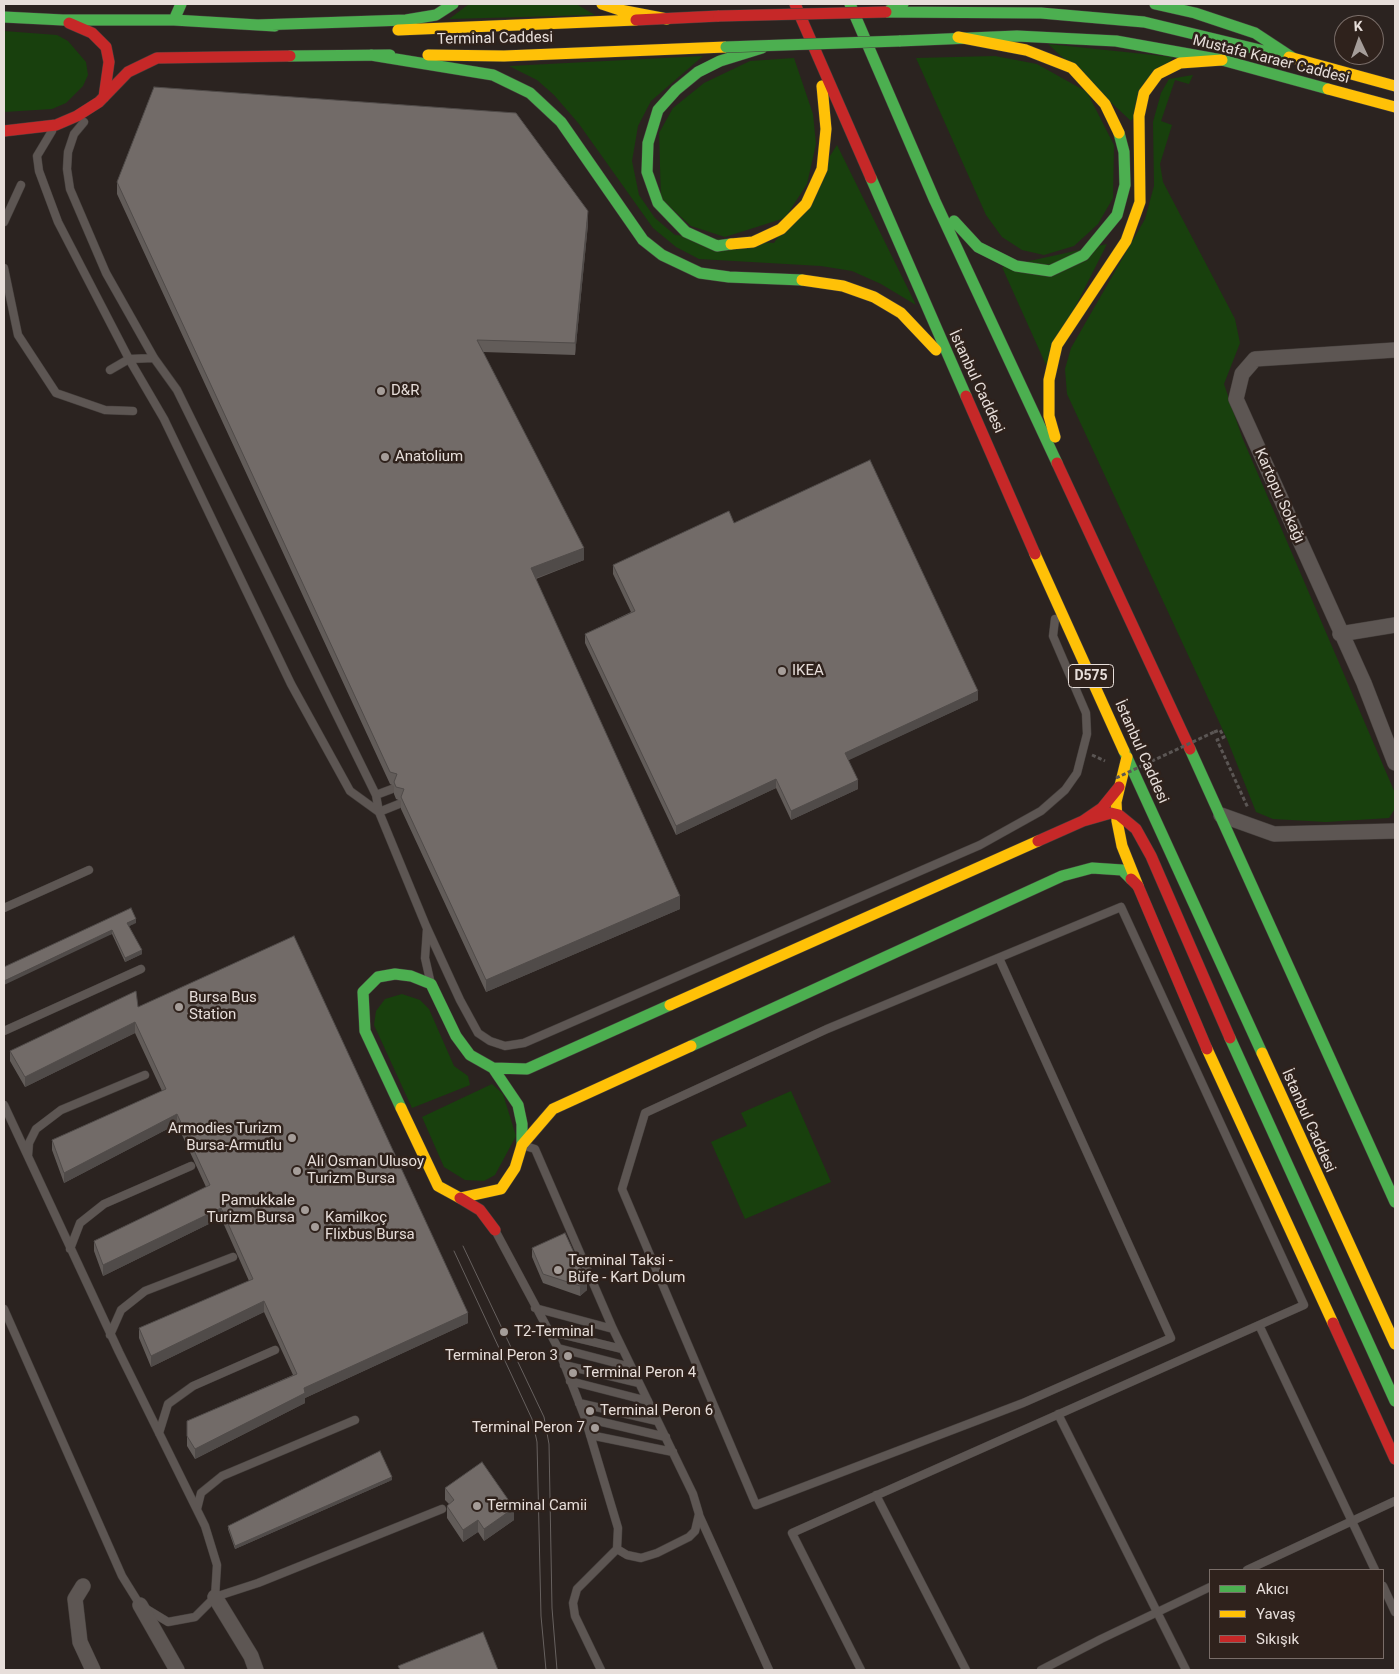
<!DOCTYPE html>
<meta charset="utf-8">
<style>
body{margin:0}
#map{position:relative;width:1399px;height:1674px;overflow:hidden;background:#2b2320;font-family:Roboto,sans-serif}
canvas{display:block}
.frame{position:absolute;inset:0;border:5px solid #e7deda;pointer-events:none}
.legend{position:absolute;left:1209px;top:1569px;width:175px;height:90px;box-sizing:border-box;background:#2f221c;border:1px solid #796d68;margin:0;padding:6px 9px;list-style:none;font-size:15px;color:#e7deda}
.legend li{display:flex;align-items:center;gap:10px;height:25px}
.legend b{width:25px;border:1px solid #796d68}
.north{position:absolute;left:1334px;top:15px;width:50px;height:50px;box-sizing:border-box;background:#2f221c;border:1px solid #796d68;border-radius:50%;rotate:357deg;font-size:14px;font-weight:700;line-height:20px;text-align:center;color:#e7deda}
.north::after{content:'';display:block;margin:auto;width:18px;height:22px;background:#a59d99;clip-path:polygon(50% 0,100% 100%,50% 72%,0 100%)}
</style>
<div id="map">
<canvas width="1399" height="1674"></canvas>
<div class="frame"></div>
<ul class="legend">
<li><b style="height:6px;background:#4caf50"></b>Akıcı</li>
<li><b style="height:6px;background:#ffc107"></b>Yavaş</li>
<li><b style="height:6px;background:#c62828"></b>Sıkışık</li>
</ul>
<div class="north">K</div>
</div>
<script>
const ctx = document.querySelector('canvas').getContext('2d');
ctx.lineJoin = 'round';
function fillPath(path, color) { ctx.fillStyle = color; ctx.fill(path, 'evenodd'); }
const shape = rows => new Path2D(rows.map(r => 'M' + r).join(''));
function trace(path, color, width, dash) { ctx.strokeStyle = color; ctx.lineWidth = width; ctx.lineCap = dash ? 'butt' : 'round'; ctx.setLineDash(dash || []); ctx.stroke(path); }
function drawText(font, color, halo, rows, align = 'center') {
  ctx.font = font + ' Roboto,sans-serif'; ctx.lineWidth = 5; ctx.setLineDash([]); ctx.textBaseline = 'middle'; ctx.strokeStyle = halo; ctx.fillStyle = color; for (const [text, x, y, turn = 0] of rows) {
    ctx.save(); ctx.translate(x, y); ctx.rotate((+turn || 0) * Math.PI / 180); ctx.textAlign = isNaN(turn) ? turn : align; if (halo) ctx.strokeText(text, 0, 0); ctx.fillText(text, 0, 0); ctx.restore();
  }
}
const green = shape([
 [469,4,576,4,595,15,449,19],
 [4,31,57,35,68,41,86,62,88,75,83,86,66,103,52,109,4,112],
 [1048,44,1173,57,1131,121],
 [703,56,651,101,638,126,632,161,639,195,655,218,675,235,774,243,837,145,916,305,881,284,852,271,821,266,699,259,676,247,653,228,579,124,554,95,537,80,509,66],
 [995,56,1037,64,1087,92,1114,145,1113,198,1098,224,1074,246,1044,255,1022,250,1002,237,986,215,916,58],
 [794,58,813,114,816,144,807,184,785,218,725,237,691,226,661,199,659,133,673,108,704,83,750,61],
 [1193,75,1189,84,1175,80,1161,121,1172,125,1160,164,1163,182,1235,319,1240,343,1224,384,1242,437,1395,793,1394,810,1389,818,1326,822,1273,819,1256,812,1227,739,1067,394,1065,369,1071,348,1145,219,1154,186,1153,122,1161,93,1169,79],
 [1107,244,1046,365,1002,267],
 [402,994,420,1000,429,1009,454,1066,468,1076,470,1085,412,1108,374,1025,376,1011,385,999],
 [492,1084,503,1094,516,1136,495,1175,484,1181,465,1180,444,1167,422,1117],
 [791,1091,831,1182,745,1219,711,1142,747,1126,741,1113]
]);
const path = shape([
 [1214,732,1220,730,1224,737,1217,740,1248,808],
 [1092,755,1105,761]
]);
const lane = shape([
 [84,122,74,134,68,152,67,169,70,189,106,273,154,358,177,390,376,795,379,812,399,804],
 [52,131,37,156,39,171,58,222,129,359,164,419,291,684,350,791,379,812,426,926,460,1000,478,1033,490,1041,505,1046,524,1043,980,845,1041,811,1065,790,1077,773,1087,734,1086,713,1053,636,1055,619],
 [4,222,21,185],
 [4,268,18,335,56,393,105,410,133,411],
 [110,370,129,359,154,358],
 [376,795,392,789],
 [4,908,89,870],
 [427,929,425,958,430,980],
 [4,1031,141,969],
 [4,1105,119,1352,205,1526,217,1565,215,1597,195,1617,168,1622,140,1605,122,1576,4,1309],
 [525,1146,535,1149,613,1329,693,1494,699,1514,695,1531,689,1537,657,1553,641,1558,627,1555,617,1549],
 [28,1156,29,1143,36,1129,61,1110,145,1075],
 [496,1232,558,1348,585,1418,618,1528,617,1549,577,1589,573,1603,575,1616,601,1670],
 [70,1249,80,1223,104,1204,191,1166],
 [535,1308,613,1329],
 [1259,1325,1375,1570],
 [548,1331,622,1349],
 [110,1335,121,1310,145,1291,233,1257],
 [558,1348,631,1367],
 [564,1365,639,1383],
 [570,1381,648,1401],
 [579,1403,657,1421],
 [1058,1414,1186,1670],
 [585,1418,666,1437],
 [159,1433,168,1404,193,1386,275,1350],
 [590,1435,673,1452],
 [876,1495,966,1670],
 [197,1509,201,1493,222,1476,355,1420],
 [699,1515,769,1670],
 [1247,1570,1395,1501],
 [1383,1586,1395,1612],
 [215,1597,258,1583,442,1509],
 [861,1670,792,1533,1304,1305,1121,907,827,1029,645,1113,622,1189,756,1505,1023,1403,1171,1338,999,958],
 [1041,1670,1101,1639,1210,1587]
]);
const street = shape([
 [1395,350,1255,359,1242,374,1236,399,1364,683,1395,763],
 [1340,634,1395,625],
 [1221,815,1274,834,1395,831],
 [83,1586,75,1599,80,1642,93,1670],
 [215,1597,251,1656,256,1670],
 [140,1605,177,1670]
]);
const fast = shape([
 [850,4,935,201,1057,463],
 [1155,4,1195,13,1255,33,1293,58],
 [886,12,1041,13,1144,22,1289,57],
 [886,12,903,4],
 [4,17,63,20,174,20,275,26],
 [174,20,181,4],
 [257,25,406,20,436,15,453,4],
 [899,41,1017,36,1116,41,1222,60,1328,89],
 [371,55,493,75,530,93,561,122,643,240,662,255,700,273,729,277,802,280],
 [290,56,390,55],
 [871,178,966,396],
 [954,221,978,247,1016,266,1050,271,1084,255,1117,215,1125,185,1124,152,1119,133],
 [731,244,717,246,686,232,658,203,647,172,648,143,658,110,676,90,698,72,720,61,762,48],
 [1190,749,1395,1202],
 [1124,751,1262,1053],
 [1230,1038,1395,1401],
 [691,1046,1062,876,1092,868,1122,870,1131,879],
 [493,1068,518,1105,522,1124,522,1145],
 [401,1108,365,1031,363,992,378,977,395,974,411,976,431,984,456,1036,470,1055,493,1068,527,1069,670,1005]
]);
const slow = shape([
 [602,4,620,10,667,19],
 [398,30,636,20],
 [958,37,1026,50,1072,68,1105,104,1119,133],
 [428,55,504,56,726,47],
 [1289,57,1395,86],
 [1328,89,1395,107],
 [731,244,753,242,781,229,806,204,822,169,826,129,822,86],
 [802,280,843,286,874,297,901,313,936,350],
 [1055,437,1049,416,1049,380,1057,345,1126,241,1140,202,1139,116,1144,93,1158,74,1180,63,1222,60],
 [1035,554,1124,751],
 [1127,757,1116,802,1117,821,1122,846,1138,886],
 [670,1005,1038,841],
 [1207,1049,1333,1323],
 [1262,1053,1395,1344],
 [401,1108,438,1186,460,1198,501,1189,515,1168,522,1145,553,1109,691,1046]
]);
const jam = shape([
 [795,4,871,178],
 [636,20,719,16],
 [69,23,92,33,106,47,109,62,104,97],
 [4,131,56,125,77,116,99,102,128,72,157,58,290,56],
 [966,396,1035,554],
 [1057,463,1190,749],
 [1083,821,1102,808,1119,787],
 [1038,841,1083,821,1111,813,1119,815,1136,829,1151,856,1230,1038],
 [1131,879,1138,886,1207,1049],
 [460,1198,480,1210,495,1230],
 [1333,1323,1395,1459]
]);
const tram = shape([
 [463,1246,544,1417,549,1444,552,1608,557,1670],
 [454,1251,532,1419,537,1442,541,1616,546,1670]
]);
const pathBridge = shape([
 [1116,778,1214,732]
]);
const fastBridge = shape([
 [726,47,899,41]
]);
const jamBridge = shape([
 [719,16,886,12]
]);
const wall = shape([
 [117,182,588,224,575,355,483,352,584,560,536,579,680,909,486,992,401,809,401,801,396,799,394,794,394,786,390,784,117,194],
 [734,523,978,700,848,760,858,789,791,820,776,788,676,835,585,643,585,634,631,612,613,574,613,565],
 [136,923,129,926,142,954,125,962,112,934,4,967],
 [138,1007,468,1323,305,1398,305,1403,195,1459,187,1446,187,1421,293,1375,264,1312,151,1367,139,1338,139,1328,249,1281,221,1218,103,1276,94,1251,94,1241,206,1187,177,1124,64,1183,52,1150,52,1140,162,1091,135,1033,25,1087,10,1061,10,1051],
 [532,1248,587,1290,580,1296,543,1283,532,1257],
 [392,1480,235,1549,228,1529,228,1526],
 [445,1488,514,1520,484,1541,478,1532,463,1542,447,1518,447,1506,449,1504,445,1500]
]);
const shadedWall = shape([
 [588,211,588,224,575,355,575,343],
 [584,548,584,560,531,580,531,568],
 [978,691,978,700,845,762,845,753],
 [776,779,776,788,676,835,676,826],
 [858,780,858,789,791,820,791,811],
 [680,896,680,909,486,992,486,980],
 [136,919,136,923,127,927,127,923],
 [112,930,112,934,4,985,4,981],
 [142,950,142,954,125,962,125,958],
 [135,1022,135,1033,25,1087,25,1077],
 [177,1114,177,1124,64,1183,64,1173],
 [221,1208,221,1218,103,1276,103,1265],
 [587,1281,587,1290,580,1296,580,1286],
 [264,1301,264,1312,151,1367,151,1356],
 [468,1313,468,1323,305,1398,305,1403,195,1459,195,1449,304,1388],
 [392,1477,392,1480,235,1549,235,1546],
 [514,1508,514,1520,484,1541,484,1529],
 [478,1520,478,1532,463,1542,463,1530]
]);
const building = shape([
 [154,87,516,113,588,211,575,343,477,340,584,548,531,568,680,896,486,980,401,797,404,789,396,787,394,782,397,774,390,772,117,182,154,87],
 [870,460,978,691,845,753,858,780,791,811,776,779,676,826,585,634,635,611,613,565,729,511,734,523,870,460],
 [131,908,136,919,127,923,142,950,125,958,112,930,4,981,4,967,131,908],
 [294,936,468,1313,304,1388,305,1393,195,1449,187,1436,187,1421,297,1374,264,1301,151,1356,139,1328,253,1279,221,1208,103,1265,94,1241,210,1185,177,1114,64,1173,52,1140,166,1089,135,1022,25,1077,10,1051,136,991,138,1007,294,936],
 [565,1233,587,1281,580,1286,543,1274,532,1248,565,1233],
 [380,1451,392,1477,235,1546,228,1526,380,1451],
 [482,1462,514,1508,484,1529,478,1520,463,1530,447,1506,454,1500,445,1488,482,1462],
 [483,1632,498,1670,400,1670,398,1666,483,1632]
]);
const markers = [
 [381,391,5,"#a59d99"],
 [385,457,5,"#a59d99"],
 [782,671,5,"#a59d99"],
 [179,1007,5,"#a59d99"],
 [292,1138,5,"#a59d99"],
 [297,1171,5,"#a59d99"],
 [305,1210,5,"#a59d99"],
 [315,1227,5,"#a59d99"],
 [558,1270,5,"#a59d99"],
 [504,1332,5,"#a59d99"],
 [568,1356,5,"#a59d99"],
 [573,1373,5,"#a59d99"],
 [590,1411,5,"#a59d99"],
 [595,1428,5,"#a59d99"],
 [477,1506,5,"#a59d99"]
];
const shields = [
 [1091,676,45]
];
const shieldNames = [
 ["D575",1091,676]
];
const streetNames = [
 ["Terminal Caddesi",495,39,-1],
 ["Mustafa Karaer Caddesi",1271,60,14],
 ["İstanbul Caddesi",976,382,65],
 ["Kartopu Sokağı",1279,496,66],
 ["İstanbul Caddesi",1141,752,66],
 ["İstanbul Caddesi",1308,1121,66]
];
const poiNames = [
 ["D&R",391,391],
 ["Anatolium",395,457],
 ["IKEA",792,671],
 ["Bursa Bus",189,998],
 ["Station",189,1015],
 ["Armodies Turizm",282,1129,"right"],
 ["Bursa-Armutlu",282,1146,"right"],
 ["Ali Osman Ulusoy",307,1162],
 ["Turizm Bursa",307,1179],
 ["Pamukkale",295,1201,"right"],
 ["Turizm Bursa",295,1218,"right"],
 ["Kamilkoç",325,1218],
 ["Flixbus Bursa",325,1235],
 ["Terminal Taksi -",568,1261],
 ["Büfe - Kart Dolum",568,1278],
 ["T2-Terminal",514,1332],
 ["Terminal Peron 3",558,1356,"right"],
 ["Terminal Peron 4",583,1373],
 ["Terminal Peron 6",600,1411],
 ["Terminal Peron 7",585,1428,"right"],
 ["Terminal Camii",487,1506]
];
fillPath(green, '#18400d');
trace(lane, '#453f3c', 9);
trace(street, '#453f3c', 16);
trace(fast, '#453f3c', 12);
trace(slow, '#453f3c', 12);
trace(jam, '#453f3c', 12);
trace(path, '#5b5654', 3, [4, 2.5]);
trace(lane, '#5d5653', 8);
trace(street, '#5d5653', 15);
trace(fast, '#4caf50', 11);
trace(slow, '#ffc107', 11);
trace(jam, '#c62828', 11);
trace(tram, '#67615f', 1);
trace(fastBridge, '#453f3c', 12, []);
trace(jamBridge, '#453f3c', 12, []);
trace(pathBridge, '#5b5654', 3, [4, 2.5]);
trace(fastBridge, '#4caf50', 11);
trace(jamBridge, '#c62828', 11);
fillPath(wall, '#625c59');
fillPath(shadedWall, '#504b49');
fillPath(building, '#726b68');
trace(building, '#504b49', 1);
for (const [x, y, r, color] of markers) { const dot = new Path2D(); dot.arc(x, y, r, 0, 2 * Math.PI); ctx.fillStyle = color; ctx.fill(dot); trace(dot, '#2f221c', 2); }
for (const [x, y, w] of shields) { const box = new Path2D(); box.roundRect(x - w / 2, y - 11.5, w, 23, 4); ctx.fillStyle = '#2f221c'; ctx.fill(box); trace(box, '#e7deda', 1); }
drawText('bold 14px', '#e7deda', null, shieldNames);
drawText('15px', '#e7deda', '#2f221c', streetNames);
drawText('15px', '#e7deda', '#2f221c', poiNames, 'left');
</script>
